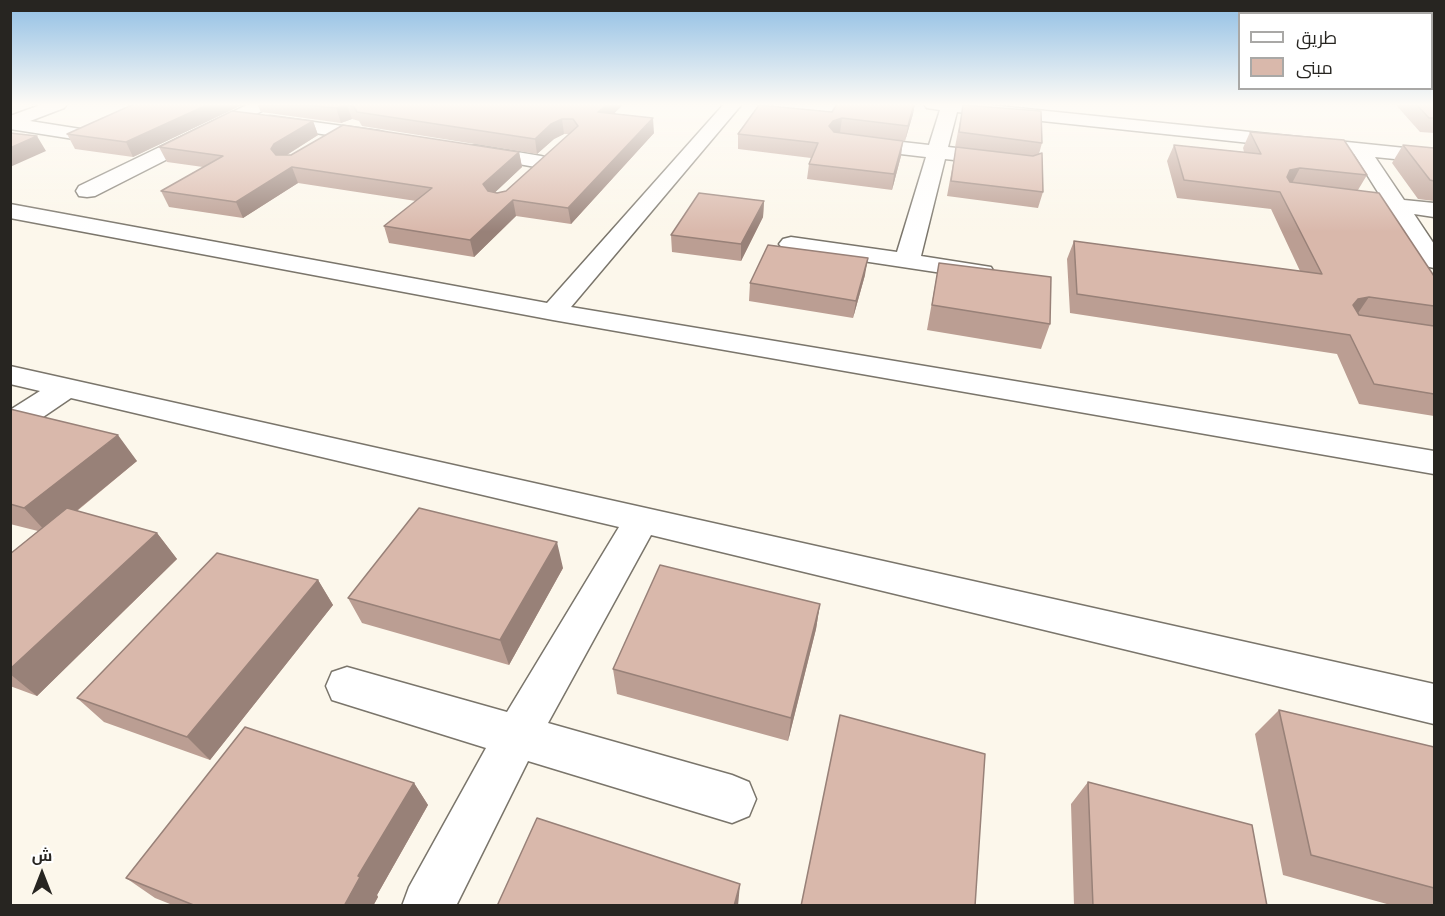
<!DOCTYPE html>
<html>
<head>
<meta charset="utf-8">
<style>
  body { margin:0 }
  #map { position:relative; width:1445px; height:916px; overflow:hidden; background:#fcf7eb; font-family:Arial,Cairo,sans-serif }
  canvas { display:block }
  .frame { position:absolute; inset:0; border:12px solid #272521; pointer-events:none }
  .legend { position:absolute; left:1238px; top:12px; width:195px; height:78px; box-sizing:border-box; background:#fff; border:2px solid #a9a8a6; margin:0; padding:8px 10px; list-style:none; font-size:18px; color:#272521 }
  .legend li { display:flex; align-items:center; gap:12px; height:30px }
  .legend b { width:30px; border:2px solid #a9a8a6 }
  .north { position:absolute; left:12px; top:844px; width:60px; height:60px; -webkit-text-stroke:4px #fff; paint-order:stroke; rotate:0deg; font-size:16px; font-weight:700; line-height:24px; text-align:center; color:#272521 }
  .north::after { content:''; display:block; margin:auto; width:21px; height:27px; background:#272521; clip-path:polygon(50% 0,100% 100%,50% 72%,0 100%) }
</style>
</head>
<body>
<div id="map">
<canvas width="1445" height="916"></canvas>
<div class="frame"></div>
<ul class="legend">
<li><b style="height:8px;background:#fff"></b>طريق</li>
<li><b style="height:16px;background:#d9b8ab"></b>مبنى</li>
</ul>
<div class="north">ش</div>
</div>
<script>
const g = document.querySelector('canvas').getContext('2d');
g.lineJoin = 'round';
function stroke(path, color, width, dash) { g.strokeStyle = color; g.lineWidth = width; g.lineCap = dash ? 'butt' : 'round'; g.setLineDash(dash || []); g.stroke(path); }
function fill(path, color) { g.fillStyle = color; g.fill(path, 'evenodd'); }
const minor = new Path2D(`
  M 43,104 L 67,104 L 64,108 L 30,121 L 87,130 L 89,134 L 87,138 L 80,140 L 10,129 L 10,116 Z
  M 249,104 L 271,104 L 268,108 L 95,196 L 87,197 L 79,196 L 76,191 L 79,186 Z
  M 724,104 L 742,104 L 571,307 L 1434,451 L 1434,474 L 553,320 L 10,218 L 10,204 L 547,303 Z
  M 924,104 L 979,104 L 1434,151 L 1434,163 L 1375,157 L 1404,200 L 1434,203 L 1434,217 L 1414,214 L 1434,244 L 1434,268 L 1425,266 L 1390,211 L 1333,204 L 1330,199 L 1333,194 L 1341,192 L 1381,197 L 1354,154 L 957,112 L 948,147 L 1000,153 L 1007,155 L 1010,159 L 1007,163 L 1000,165 L 945,159 L 921,256 L 991,267 L 994,272 L 991,277 L 982,279 L 783,249 L 779,244 L 783,239 L 791,237 L 897,252 L 926,157 L 858,149 L 851,147 L 848,143 L 851,139 L 858,137 L 929,145 L 940,110 L 927,108 Z
  M 270,116 L 379,131 L 386,133 L 388,137 L 386,141 L 379,143 L 264,125 L 261,121 L 264,117 Z
  M 475,145 L 541,156 L 548,158 L 551,162 L 548,166 L 541,168 L 468,155 L 465,151 L 468,147 Z
  M 10,366 L 1434,684 L 1434,724 L 651,535 L 548,723 L 732,775 L 749,782 L 756,799 L 749,816 L 732,823 L 528,761 L 456,906 L 402,906 L 409,887 L 486,748 L 332,700 L 326,686 L 332,672 L 347,667 L 507,712 L 619,527 L 71,398 L 21,432 L 10,435 L 10,410 L 40,391 L 10,384 Z`);
stroke(minor, '#7a756b', 3);
fill(minor, '#fff');
fill(new Path2D(`
  M 134,104 L 244,104 L 133,157 L 75,149 L 67,134 Z
  M 257,104 L 624,104 L 613,114 L 654,133 L 571,224 L 516,216 L 474,257 L 389,243 L 384,226 L 416,201 L 298,183 L 243,218 L 169,207 L 161,191 L 203,167 L 167,162 L 159,147 L 313,121 L 318,135 L 287,155 L 519,152 L 522,167 L 494,193 L 497,193 L 506,191 L 569,134 L 564,134 L 554,139 L 537,154 L 362,126 L 359,121 L 352,119 L 341,123 L 261,112 Z
  M 915,104 L 913,114 L 905,141 L 840,133 L 901,156 L 892,190 L 807,179 L 809,164 L 811,158 L 738,149 L 738,134 L 832,112 Z
  M 1395,104 L 1434,104 L 1434,133 L 1420,132 Z
  M 963,105 L 1042,143 L 1039,154 L 1043,192 L 1038,208 L 947,196 L 956,147 L 981,150 L 955,147 Z
  M 1250,132 L 1367,175 L 1358,190 L 1434,306 L 1434,416 L 1359,404 L 1337,354 L 1070,313 L 1067,259 L 1074,241 L 1300,271 L 1271,209 L 1177,198 L 1167,161 L 1174,145 L 1244,152 L 1243,148 Z
  M 1403,145 L 1434,148 L 1434,201 L 1418,199 L 1392,163 Z
  M 764,201 L 763,217 L 741,261 L 672,252 L 671,235 Z
  M 939,263 L 1050,324 L 1041,349 L 927,330 Z
  M 865,275 L 853,318 L 749,301 L 750,283 Z
  M 10,409 L 137,461 L 77,511 L 157,533 L 177,559 L 37,696 L 10,686 L 10,554 L 38,531 L 10,524 Z
  M 563,568 L 509,665 L 362,623 L 348,598 Z
  M 318,580 L 333,605 L 210,760 L 104,722 L 77,698 Z
  M 820,604 L 816,629 L 788,741 L 617,694 L 613,669 Z
  M 1279,710 L 1434,747 L 1434,906 L 1394,906 L 1283,875 L 1255,734 Z
  M 1088,782 L 1267,906 L 1074,906 L 1071,804 Z
  M 414,783 L 428,805 L 377,895 L 378,897 L 373,906 L 175,906 L 155,898 L 126,878 Z`), '#bb9e93');
fill(new Path2D(`
  M 209,104 L 244,104 L 133,157 L 126,142 Z
  M 608,104 L 624,104 L 600,127 L 598,112 Z
  M 915,104 L 913,114 L 905,141 L 908,126 Z
  M 347,105 L 352,119 L 341,123 L 336,108 Z
  M 653,118 L 654,133 L 571,224 L 568,208 Z
  M 842,118 L 840,133 L 831,136 L 829,126 L 833,121 Z
  M 562,119 L 564,134 L 554,139 L 537,154 L 535,139 L 551,124 Z
  M 313,121 L 318,135 L 280,159 L 277,164 L 271,149 L 274,144 Z
  M 37,136 L 46,151 L 10,167 L 10,148 Z
  M 903,141 L 901,156 L 892,190 L 894,174 Z
  M 519,152 L 522,167 L 487,200 L 483,184 Z
  M 292,167 L 298,183 L 243,218 L 236,202 Z
  M 1300,168 L 1291,185 L 1281,187 L 1290,170 Z
  M 513,200 L 516,216 L 474,257 L 470,240 Z
  M 764,201 L 763,217 L 741,261 L 741,244 Z
  M 868,258 L 865,275 L 853,318 L 856,301 Z
  M 1369,297 L 1356,316 L 1353,305 L 1358,299 Z
  M 118,435 L 137,461 L 48,534 L 24,508 Z
  M 157,533 L 177,559 L 37,696 L 10,674 L 10,669 Z
  M 557,542 L 563,568 L 509,665 L 500,640 Z
  M 318,580 L 333,605 L 210,760 L 187,737 Z
  M 820,604 L 816,629 L 788,741 L 791,718 Z
  M 414,783 L 428,805 L 377,895 L 378,897 L 373,906 L 344,906 L 358,876 Z
  M 740,884 L 738,906 L 734,906 Z`), '#988178');
const building = new Path2D(`
  M 134,104 L 209,104 L 126,142 L 67,134 Z
  M 296,104 L 608,104 L 598,112 L 653,118 L 568,208 L 513,200 L 470,240 L 384,226 L 432,188 L 292,167 L 236,202 L 161,191 L 223,156 L 159,147 L 232,111 L 313,121 L 274,144 L 271,149 L 276,155 L 291,155 L 343,125 L 519,152 L 483,184 L 488,191 L 497,193 L 506,191 L 578,126 L 573,119 L 562,119 L 551,124 L 535,139 L 357,112 L 354,107 L 347,105 L 336,108 Z
  M 837,104 L 914,104 L 908,126 L 842,118 L 833,121 L 829,126 L 834,132 L 903,141 L 894,174 L 809,164 L 818,143 L 738,134 L 759,105 L 832,112 Z
  M 1416,104 L 1434,104 L 1434,118 L 1429,118 Z
  M 963,105 L 1041,111 L 1042,143 L 959,132 Z
  M 1250,132 L 1344,140 L 1367,175 L 1300,168 L 1290,170 L 1287,177 L 1290,182 L 1379,193 L 1434,276 L 1434,306 L 1369,297 L 1358,299 L 1353,305 L 1359,315 L 1434,326 L 1434,394 L 1374,384 L 1350,335 L 1077,294 L 1074,241 L 1322,274 L 1280,192 L 1184,180 L 1174,145 L 1261,154 Z
  M 10,133 L 37,136 L 10,148 Z
  M 1403,145 L 1434,148 L 1434,181 L 1430,180 Z
  M 956,147 L 1033,156 L 1042,153 L 1043,192 L 951,181 Z
  M 699,193 L 764,201 L 741,244 L 671,235 Z
  M 768,245 L 868,258 L 856,301 L 750,283 Z
  M 939,263 L 1051,277 L 1050,324 L 932,305 Z
  M 10,409 L 118,435 L 24,508 L 10,504 Z
  M 67,508 L 157,533 L 10,669 L 10,554 Z
  M 419,508 L 557,542 L 500,640 L 348,598 Z
  M 217,553 L 318,580 L 187,737 L 77,698 Z
  M 660,565 L 820,604 L 791,718 L 613,669 Z
  M 1279,710 L 1434,747 L 1434,888 L 1311,855 Z
  M 840,715 L 985,754 L 975,906 L 801,906 Z
  M 245,727 L 414,783 L 358,876 L 360,877 L 344,906 L 196,906 L 126,878 Z
  M 1088,782 L 1252,825 L 1267,906 L 1093,906 Z
  M 537,818 L 740,884 L 734,906 L 497,906 Z`);
fill(building, '#d9b8ab');
stroke(building, '#988178', 1.5);
const sky = g.createLinearGradient(0, 0, 0, 232);
sky.addColorStop(0, '#8fbee4');
sky.addColorStop(0.45, '#fefbf6');
sky.addColorStop(1, '#fefbf600');
g.fillStyle = sky;
g.fillRect(0, 0, 1445, 232);
</script>
</body>
</html>
